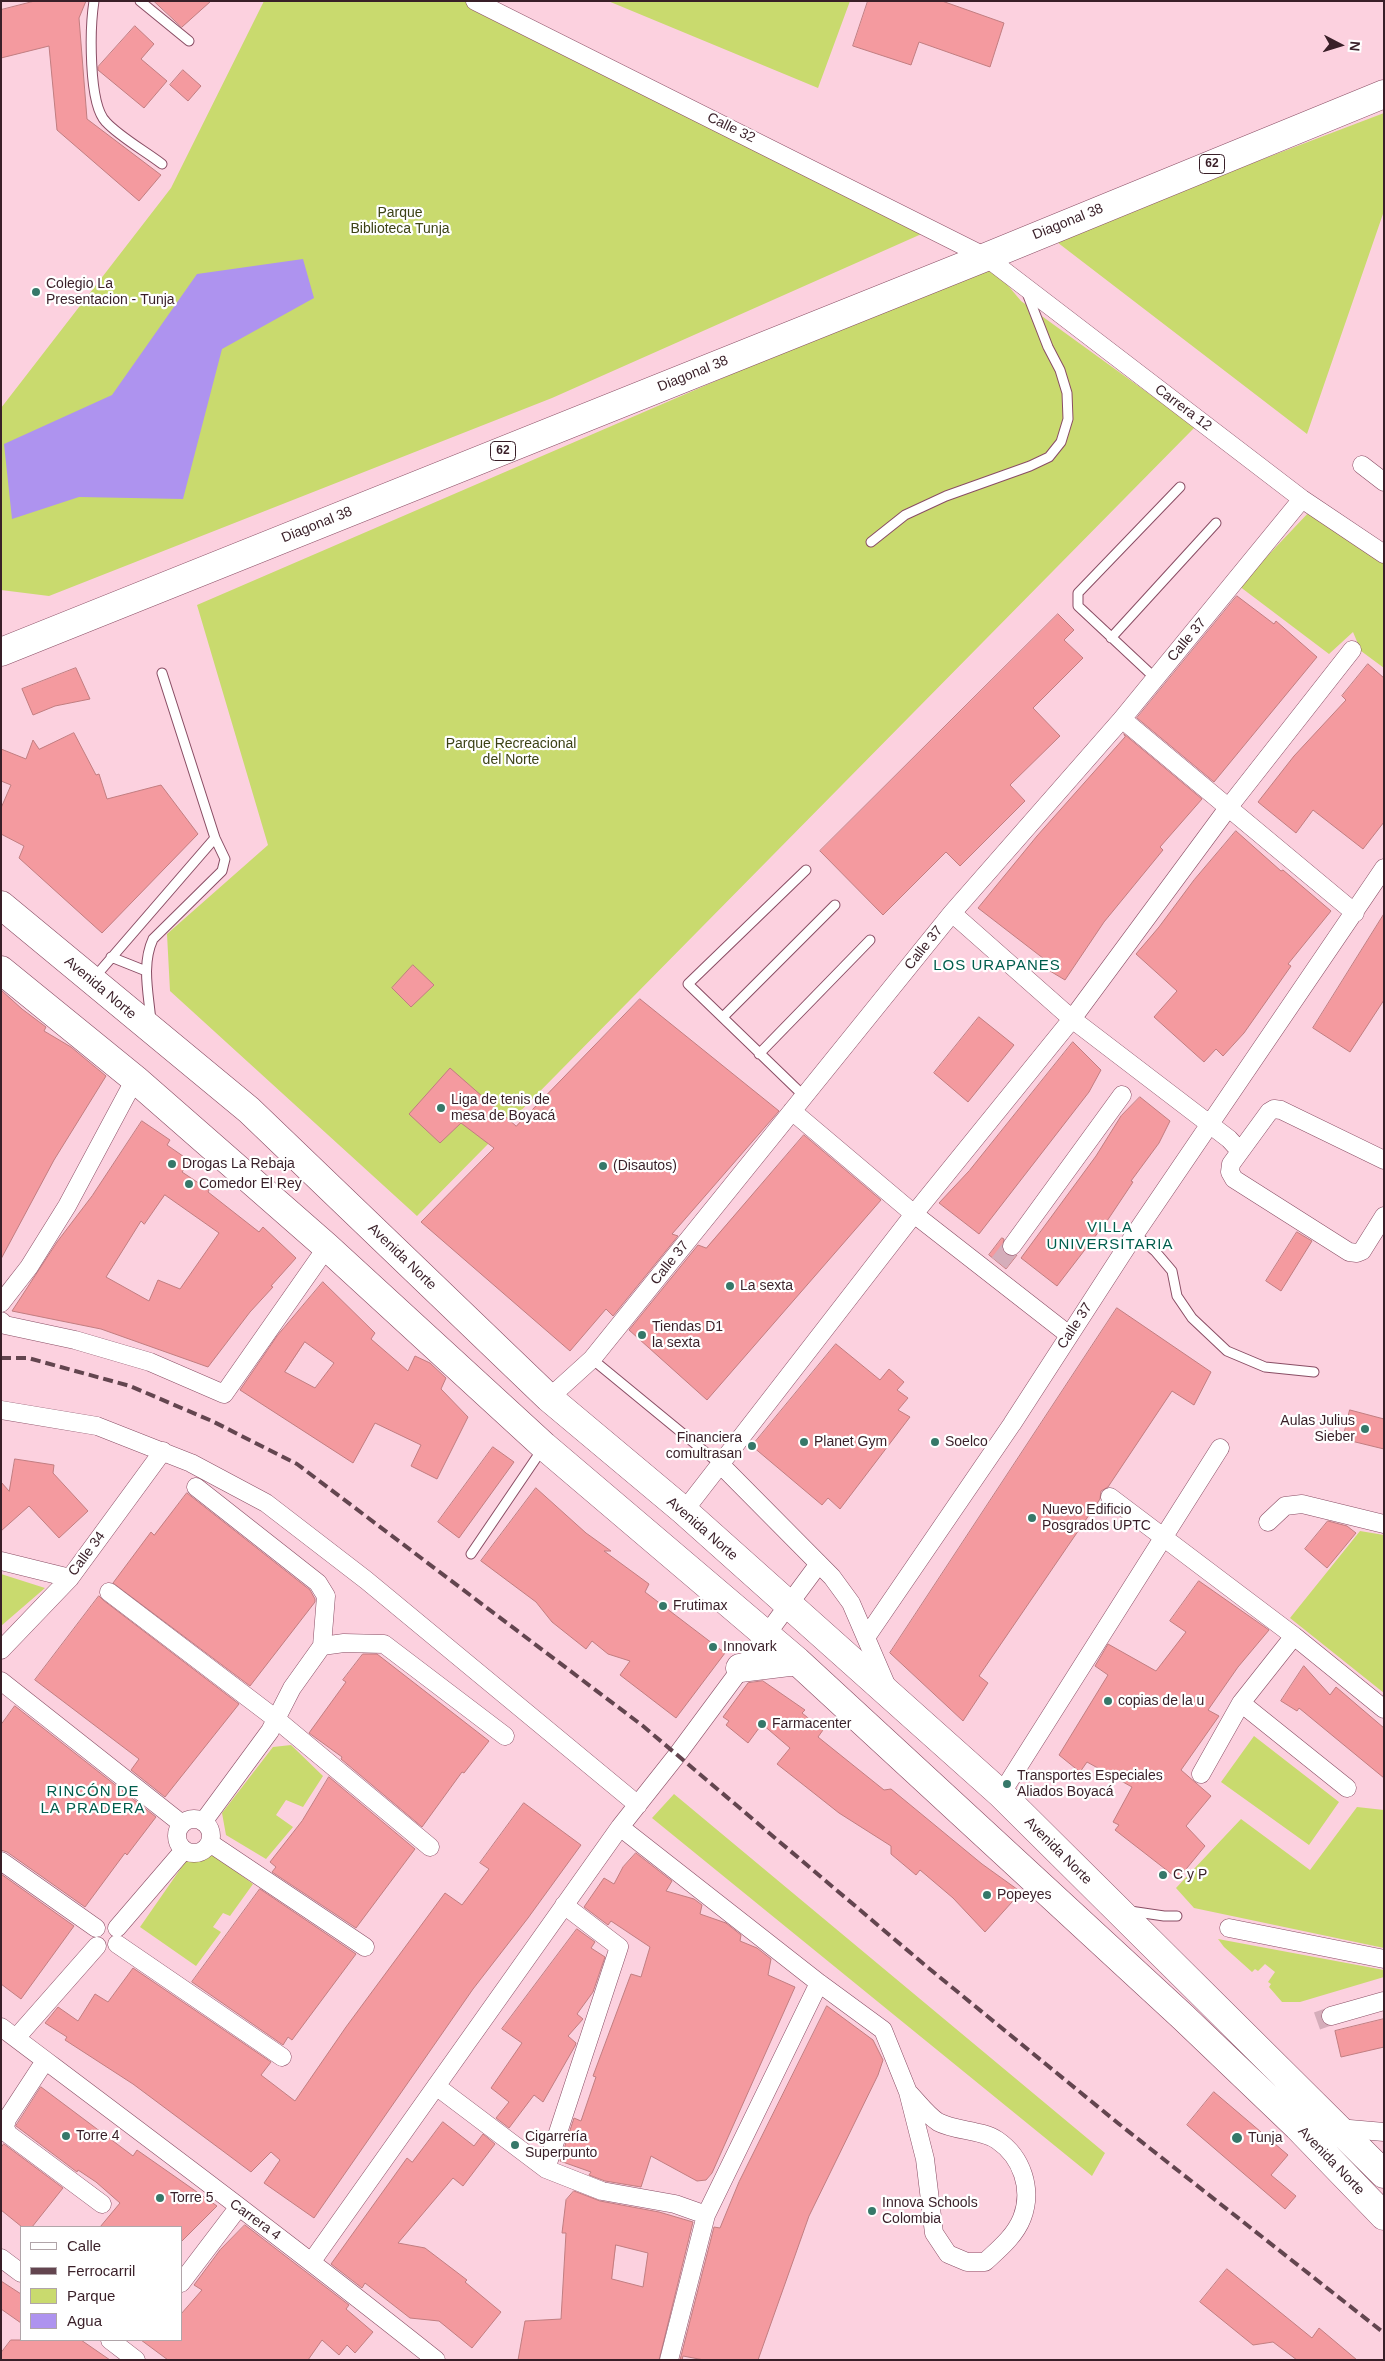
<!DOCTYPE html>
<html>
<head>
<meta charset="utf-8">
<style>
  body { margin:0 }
  #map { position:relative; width:1385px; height:2361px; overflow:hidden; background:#fcd1df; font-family:Arial,sans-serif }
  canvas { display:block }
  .frame { position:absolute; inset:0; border:2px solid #391f28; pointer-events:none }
  .legend { position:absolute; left:20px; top:2226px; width:162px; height:115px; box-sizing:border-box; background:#fff; border:1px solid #b0a5a9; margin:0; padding:6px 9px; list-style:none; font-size:15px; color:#391f28 }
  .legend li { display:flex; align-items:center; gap:10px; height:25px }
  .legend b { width:25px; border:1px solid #b0a5a9 }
  .north { position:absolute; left:1315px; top:20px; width:50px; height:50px; -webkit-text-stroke:4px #fff; paint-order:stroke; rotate:95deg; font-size:14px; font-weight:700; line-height:20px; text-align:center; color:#391f28 }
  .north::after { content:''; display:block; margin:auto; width:18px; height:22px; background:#391f28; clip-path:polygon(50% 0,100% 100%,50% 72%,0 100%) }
</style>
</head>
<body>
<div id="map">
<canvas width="1385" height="2361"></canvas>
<div class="frame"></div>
<ul class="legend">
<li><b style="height:6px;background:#fff"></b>Calle</li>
<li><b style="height:6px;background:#63454f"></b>Ferrocarril</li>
<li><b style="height:14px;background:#c9da6e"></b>Parque</li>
<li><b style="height:14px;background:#ae93ef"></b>Agua</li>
</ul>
<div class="north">N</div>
</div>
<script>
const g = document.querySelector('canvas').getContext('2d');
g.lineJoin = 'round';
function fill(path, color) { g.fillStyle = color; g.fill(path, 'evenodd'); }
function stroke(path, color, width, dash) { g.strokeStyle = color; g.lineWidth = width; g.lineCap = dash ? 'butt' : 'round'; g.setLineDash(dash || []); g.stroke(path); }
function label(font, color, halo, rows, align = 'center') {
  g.font = font + ' Arial,sans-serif'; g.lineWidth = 4.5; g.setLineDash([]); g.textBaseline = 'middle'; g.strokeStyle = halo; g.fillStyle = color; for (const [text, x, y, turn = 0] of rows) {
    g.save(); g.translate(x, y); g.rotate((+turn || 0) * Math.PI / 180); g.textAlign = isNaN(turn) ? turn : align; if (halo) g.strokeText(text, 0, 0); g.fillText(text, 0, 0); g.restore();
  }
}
fill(new Path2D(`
  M 264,1 L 476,1 L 935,228 L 552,398 L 49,596 L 1,590 L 1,408 L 171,188 Z
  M 608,1 L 850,1 L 818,88 Z
  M 1384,113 L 1384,211 L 1307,434 L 1053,239 Z
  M 989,263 L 1021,301 L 1195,427 L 417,1216 L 170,991 L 167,934 L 268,845 L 197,605 Z
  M 1311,510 L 1384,556 L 1384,668 L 1361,651 L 1353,632 L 1329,654 L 1239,586 Z
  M 1360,1531 L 1384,1535 L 1384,1693 L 1290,1618 Z
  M 1,1574 L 45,1588 L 1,1626 Z
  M 1254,1736 L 1339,1802 L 1309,1845 L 1221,1782 Z
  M 291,1745 L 323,1776 L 303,1807 L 286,1800 L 276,1815 L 293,1827 L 266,1859 L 226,1835 L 222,1813 L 273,1747 Z
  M 674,1794 L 1105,2153 L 1092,2176 L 652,1818 Z
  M 1357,1807 L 1384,1810 L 1384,1948 L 1194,1908 L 1176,1888 L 1241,1819 L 1310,1870 Z
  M 214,1855 L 253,1884 L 230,1916 L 223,1913 L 213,1927 L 221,1932 L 196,1966 L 140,1927 L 188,1858 Z
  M 1218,1939 L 1384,1970 L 1384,1977 L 1300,2002 L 1282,2002 L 1269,1987 L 1271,1984 L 1268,1982 L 1275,1972 L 1265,1964 L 1258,1971 L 1255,1969 L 1252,1972 L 1224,1947 Z`), '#c9da6e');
fill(new Path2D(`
  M 303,259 L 314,298 L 222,349 L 183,499 L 79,497 L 12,519 L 4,444 L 112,395 L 197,274 Z`), '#ae93ef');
const building = new Path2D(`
  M 35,1 L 86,1 L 79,18 L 87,119 L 161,175 L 139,201 L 57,130 L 49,46 L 1,58 L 1,10 Z
  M 154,1 L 211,1 L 182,27 Z
  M 868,1 L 942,1 L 1004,23 L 990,67 L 919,42 L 911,65 L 853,46 Z
  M 135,26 L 154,44 L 141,59 L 167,81 L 144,108 L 98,70 L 98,67 Z
  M 183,70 L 201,86 L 188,101 L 170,85 Z
  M 1237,596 L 1274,624 L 1276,621 L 1317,657 L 1214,782 L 1137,718 Z
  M 1058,614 L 1074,630 L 1064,640 L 1083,658 L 1033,708 L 1060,736 L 1010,785 L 1025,801 L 960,866 L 946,852 L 883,915 L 820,851 Z
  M 1368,664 L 1384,678 L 1384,822 L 1363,849 L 1313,810 L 1296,833 L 1258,802 L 1294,756 L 1346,700 L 1342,696 Z
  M 76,668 L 90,699 L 55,706 L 33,715 L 22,689 Z
  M 74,733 L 96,775 L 99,774 L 107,799 L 161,785 L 198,834 L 102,933 L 19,858 L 24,846 L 1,834 L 1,808 L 11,785 L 1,781 L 1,749 L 26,759 L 33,740 L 39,749 Z
  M 1124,734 L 1202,799 L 1160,847 L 1163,850 L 1104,922 L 1065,980 L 1045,968 L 1048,962 L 978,908 L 1037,836 L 1125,737 Z
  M 1236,831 L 1281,871 L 1283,870 L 1331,911 L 1288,964 L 1291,966 L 1244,1033 L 1223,1056 L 1216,1049 L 1204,1062 L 1154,1017 L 1177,991 L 1136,954 L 1159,927 L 1194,880 Z
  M 1384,914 L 1384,1000 L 1350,1052 L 1313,1028 Z
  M 413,965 L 434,985 L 411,1007 L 392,988 Z
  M 1,990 L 22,1009 L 46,1027 L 44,1031 L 71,1047 L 106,1076 L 54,1160 L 1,1259 Z
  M 640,999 L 779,1111 L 672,1234 L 678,1236 L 613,1316 L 606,1309 L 570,1351 L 421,1222 L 494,1148 L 461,1123 L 440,1143 L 409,1114 L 450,1068 L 516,1126 Z
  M 979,1017 L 1014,1045 L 968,1102 L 934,1073 Z
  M 1073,1042 L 1101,1070 L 1089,1092 L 979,1234 L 939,1203 L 969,1171 Z
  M 1140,1097 L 1170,1121 L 1159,1143 L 1131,1181 L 1133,1182 L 1107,1221 L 1057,1286 L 1021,1258 L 1096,1156 L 1121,1116 Z
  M 142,1121 L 170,1140 L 167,1145 L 190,1161 L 182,1172 L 209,1190 L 208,1192 L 259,1232 L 263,1227 L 296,1258 L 271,1286 L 273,1287 L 250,1312 L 208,1367 L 101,1329 L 12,1311 L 57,1242 L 92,1196 ZM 165,1195 L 219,1233 L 180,1289 L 158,1280 L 149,1301 L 106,1277 L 141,1221 L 144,1224 Z
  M 804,1135 L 881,1200 L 707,1400 L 629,1330 L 698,1245 L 706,1248 Z
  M 1297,1232 L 1312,1241 L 1281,1291 L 1266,1281 Z
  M 1002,1238 L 1004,1239 L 1002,1250 L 1005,1254 L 1011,1257 L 1017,1255 L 1006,1269 L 989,1255 Z
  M 323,1282 L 375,1333 L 371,1339 L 408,1371 L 415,1356 L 430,1363 L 446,1378 L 441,1389 L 468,1417 L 437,1479 L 411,1466 L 421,1445 L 375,1423 L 353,1463 L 240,1390 L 277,1336 ZM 305,1342 L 334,1363 L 315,1388 L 285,1372 Z
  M 1117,1308 L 1211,1372 L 1194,1405 L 1172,1391 L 1108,1487 L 1101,1491 L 1100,1499 L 979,1676 L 988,1683 L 963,1721 L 890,1653 Z
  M 836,1344 L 880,1380 L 889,1369 L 904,1382 L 897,1390 L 908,1398 L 898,1410 L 910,1417 L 840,1509 L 828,1498 L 822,1505 L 752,1446 Z
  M 1350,1410 L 1384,1419 L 1384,1449 L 1343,1439 Z
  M 493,1447 L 514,1462 L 459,1538 L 438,1522 Z
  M 15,1459 L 54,1465 L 53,1473 L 88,1511 L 59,1538 L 29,1506 L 1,1531 L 1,1482 L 9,1491 Z
  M 536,1488 L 586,1533 L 611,1551 L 604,1551 L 649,1584 L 645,1592 L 725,1653 L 676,1718 L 620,1675 L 630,1661 L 608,1654 L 592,1641 L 586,1649 L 552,1622 L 536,1602 L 481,1561 Z
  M 187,1493 L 310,1590 L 315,1599 L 315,1602 L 250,1686 L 113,1583 L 151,1532 L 154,1535 Z
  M 1328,1521 L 1347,1526 L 1356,1533 L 1327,1568 L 1305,1549 Z
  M 1199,1581 L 1269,1630 L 1238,1667 L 1208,1710 L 1219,1716 L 1181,1770 L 1211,1796 L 1186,1826 L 1205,1846 L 1178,1879 L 1115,1830 L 1119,1825 L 1113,1822 L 1132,1787 L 1087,1762 L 1080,1772 L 1059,1755 L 1108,1675 L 1095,1666 L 1108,1644 L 1156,1671 L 1186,1632 L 1170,1621 Z
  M 99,1596 L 103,1600 L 239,1704 L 165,1797 L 131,1770 L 139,1759 L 35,1680 Z
  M 363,1654 L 377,1654 L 489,1741 L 464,1773 L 462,1772 L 422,1827 L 341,1759 L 342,1757 L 309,1733 L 346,1682 L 343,1680 Z
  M 1304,1666 L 1330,1695 L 1336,1687 L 1384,1728 L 1384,1778 L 1299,1708 L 1297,1711 L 1281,1701 Z
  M 763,1681 L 805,1710 L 802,1713 L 823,1730 L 818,1737 L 884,1790 L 891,1789 L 982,1864 L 1021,1892 L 985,1932 L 953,1898 L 920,1870 L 916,1875 L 891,1854 L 891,1846 L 839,1813 L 777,1764 L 790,1748 L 762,1724 L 748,1743 L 726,1725 L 729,1721 L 723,1717 L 748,1683 Z
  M 15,1706 L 156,1817 L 127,1855 L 125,1853 L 85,1907 L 7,1852 L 1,1850 L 1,1725 Z
  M 329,1777 L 415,1849 L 356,1928 L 272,1872 L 276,1867 L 270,1862 L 302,1821 Z
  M 524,1803 L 581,1845 L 528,1918 L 473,1989 L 314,2218 L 264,2183 L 280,2160 L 271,2152 L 251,2172 L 133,2084 L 65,2040 L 67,2037 L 45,2023 L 58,2007 L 78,2021 L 95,1994 L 108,2002 L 133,1968 L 271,2062 L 261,2075 L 295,2101 L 346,2027 L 445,1893 L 462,1905 L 489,1869 L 480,1863 Z
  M 636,1853 L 672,1881 L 666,1891 L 694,1899 L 702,1905 L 700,1914 L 726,1923 L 741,1935 L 740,1941 L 757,1948 L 771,1959 L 768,1975 L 795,1987 L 712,2173 L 706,2180 L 697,2181 L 651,2156 L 641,2187 L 605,2181 L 589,2175 L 591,2172 L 560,2161 L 574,2118 L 581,2121 L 596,2077 L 593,2076 L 631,1974 L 641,1977 L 650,1947 L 611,1921 L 608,1925 L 584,1907 L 604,1878 L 614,1884 L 623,1867 Z
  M 1,1874 L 74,1926 L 21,1999 L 1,1984 Z
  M 260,1889 L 356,1954 L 292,2040 L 288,2037 L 283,2045 L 192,1982 Z
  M 577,1929 L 595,1942 L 591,1948 L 605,1957 L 593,1992 L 577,2014 L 583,2019 L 568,2036 L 576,2043 L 575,2046 L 543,2102 L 534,2095 L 509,2128 L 496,2118 L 509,2102 L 491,2088 L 522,2043 L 502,2029 Z
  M 827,2006 L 873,2040 L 883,2060 L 878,2075 L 809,2216 L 758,2360 L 704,2360 L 683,2356 L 682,2360 L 680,2360 L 714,2227 L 720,2228 L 739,2182 Z
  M 1384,2019 L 1384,2047 L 1341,2057 L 1335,2031 Z
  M 41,2087 L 133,2156 L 137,2150 L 217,2206 L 181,2242 L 181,2227 L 100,2227 L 120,2203 L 96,2182 L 78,2170 L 77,2172 L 16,2126 Z
  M 1214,2092 L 1288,2155 L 1271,2175 L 1296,2196 L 1285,2209 L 1187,2125 Z
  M 443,2122 L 474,2146 L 483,2134 L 495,2144 L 463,2186 L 453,2178 L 398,2243 L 425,2248 L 467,2280 L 465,2282 L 501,2312 L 472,2348 L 439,2321 L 410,2318 L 365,2283 L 362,2288 L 331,2264 L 407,2158 L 412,2162 Z
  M 4,2144 L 63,2188 L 32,2227 L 22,2227 L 1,2210 L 1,2148 Z
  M 574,2191 L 600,2201 L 659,2212 L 693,2222 L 659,2360 L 518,2360 L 525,2321 L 561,2319 L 566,2233 L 562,2233 L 566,2200 ZM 616,2245 L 648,2253 L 643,2287 L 612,2279 Z
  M 245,2225 L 349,2305 L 346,2309 L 373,2332 L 355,2353 L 347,2345 L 339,2355 L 322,2340 L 308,2360 L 168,2360 L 141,2340 L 181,2340 L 181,2314 L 202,2290 L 194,2285 L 220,2250 Z
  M 1227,2269 L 1312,2338 L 1319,2328 L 1357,2360 L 1297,2360 L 1273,2342 L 1253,2345 L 1200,2302 Z
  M 1,2281 L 21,2294 L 21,2323 L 1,2309 Z
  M 11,2340 L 81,2340 L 110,2360 L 1,2360 L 1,2353 Z`);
fill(building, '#f49a9f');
stroke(building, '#c17d80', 1);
stroke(new Path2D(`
  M 999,1263 L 1012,1246
  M 1317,2021 L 1331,2016`), '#d5adba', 18, [18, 9]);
const lane = new Path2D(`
  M 94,1 C 90,27 88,104 106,122 C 120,137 145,151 162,164
  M 140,1 L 189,41
  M 871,542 L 905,515 L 946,496 L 1030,466 L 1049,457 L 1061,442 L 1068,419 L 1067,393 L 1060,370 L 1048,347 L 1027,293
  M 1111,638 L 1216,523
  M 1155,678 L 1078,606 L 1078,593 L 1180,487
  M 111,957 L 146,971
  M 94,978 L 215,838
  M 723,1017 L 835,905
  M 151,1022 C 149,995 141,965 153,939 L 222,871 L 225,859 L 215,838 L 162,673
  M 759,1054 L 870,940
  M 805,1097 L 688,984 L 806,870
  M 1135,1234 L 1155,1251 L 1172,1271 L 1177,1296 L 1192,1318 L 1227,1351 L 1265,1367 L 1314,1372
  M 592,1359 L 721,1465
  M 471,1554 L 543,1448
  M 1130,1911 L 1164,1916 L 1177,1916`);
const street = new Path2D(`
  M 475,1 L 986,257 L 1302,499 L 1384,554
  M 1362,465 L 1384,482
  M 1122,719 L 1355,913
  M 952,913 L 1072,1019 L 1229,1139 L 1240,1151
  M 792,1111 L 914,1214 L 1069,1335
  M 1384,1160 L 1281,1110 L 1274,1109 L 1269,1112 L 1231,1164 L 1230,1172 L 1234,1179 L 1349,1252 L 1357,1253 L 1362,1251 L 1384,1216
  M 1012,1246 L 1122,1095
  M 1,1303 L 29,1267 L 67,1206 L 135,1079
  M 1,1321 L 5,1325 L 75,1340 L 150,1362 L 224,1394 L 327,1247
  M 549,1398 L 592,1359 L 952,913 L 1122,719 L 1302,499
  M 1,1410 L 97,1426 L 191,1463 L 266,1503 L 366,1580 L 638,1805
  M 721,1465 L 832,1577 L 851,1603 L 888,1689
  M 196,1487 L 318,1583 L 326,1596 L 322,1646 L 292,1688 L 270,1731 L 203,1822
  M 1110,1497 L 1294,1636 L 1384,1709
  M 684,1511 L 914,1214 L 1072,1019 L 1228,808 L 1352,650
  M 1268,1522 L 1285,1506 L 1302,1504 L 1384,1524
  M 1,1561 L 70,1578
  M 109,1592 L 276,1719 L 430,1847
  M 867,1636 L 1012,1424 L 1135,1234 L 1384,868
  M 322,1646 L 344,1643 L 384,1644 L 505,1736
  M 1,1650 L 70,1578 L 163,1451
  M 1,1681 L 182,1824
  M 1241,1703 L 1347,1788
  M 1201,1774 L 1241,1703 L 1294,1636
  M 1001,1794 L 1220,1448
  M177 1836a17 17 0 1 1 34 0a17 17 0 1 1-34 0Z
  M 620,1827 L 819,1983 L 883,2030 L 908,2092 L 925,2159 L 934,2233 L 948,2254 L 967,2262 L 985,2262 C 999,2249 1015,2236 1022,2218 C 1033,2189 1022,2157 997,2140 C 982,2130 955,2131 938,2122 C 927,2115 917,2101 908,2092
  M 210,1843 L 365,1947
  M 1,1861 L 96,1928
  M 117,1928 L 184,1850
  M 1229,1928 L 1384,1959
  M 117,1944 L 282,2057
  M 1331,2016 L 1384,2001
  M 1,2027 C 147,2137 293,2246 436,2360
  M 16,2038 L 97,1946
  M 45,2061 L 7,2119 L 5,2127 L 8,2134 L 102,2204
  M 436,2086 L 546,2169 L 602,2191 L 675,2204 L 706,2215
  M 1338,2128 L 1384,2132
  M 546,2169 L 619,1947 L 564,1905
  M 1,2258 L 21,2273
  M 312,2261 L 620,1827 L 677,1755 L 818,1565
  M 181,2283 L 238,2208
  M 110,2340 L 136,2360
  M 669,2360 L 706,2215 L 819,1983`);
const primary = new Path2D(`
  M 1,652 L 986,257 L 1384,94
  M 1,905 L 249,1110 L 549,1398 L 684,1511 L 1001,1794 L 1384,2174
  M 1,970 L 135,1079 L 327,1247 L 544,1446 L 797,1661 L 1183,2017 L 1298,2127 L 1384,2216
  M 740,1668 L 797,1661`);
stroke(lane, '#894d64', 11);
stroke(street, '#894d64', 19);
stroke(primary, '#894d64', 29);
stroke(lane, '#fff', 9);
stroke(street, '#fff', 18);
stroke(primary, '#fff', 28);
stroke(new Path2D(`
  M 1,1358 L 28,1358 L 130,1386 L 212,1421 L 297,1464 L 643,1726 L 926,1966 L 1119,2124 L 1384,2333`), '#63454f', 4, [10, 5]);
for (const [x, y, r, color] of [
  [36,292,5,"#367869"],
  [441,1108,5,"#367869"],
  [172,1164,5,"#367869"],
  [603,1166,5,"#367869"],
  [189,1184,5,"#367869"],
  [730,1286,5,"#367869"],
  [642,1335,5,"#367869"],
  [1365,1429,5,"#367869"],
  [804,1442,5,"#367869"],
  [935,1442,5,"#367869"],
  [752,1446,5,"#367869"],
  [1032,1518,5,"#367869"],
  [663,1606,5,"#367869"],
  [713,1647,5,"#367869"],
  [1108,1701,5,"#367869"],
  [762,1724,5,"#367869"],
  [1007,1784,5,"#367869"],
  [1163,1875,5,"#367869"],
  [987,1895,5,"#367869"],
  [66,2136,5,"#367869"],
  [1237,2138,6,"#367869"],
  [515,2145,5,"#367869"],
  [160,2198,5,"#367869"],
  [872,2211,5,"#367869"]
]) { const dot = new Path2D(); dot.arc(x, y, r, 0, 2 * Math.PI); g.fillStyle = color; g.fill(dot); stroke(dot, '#fff', 2); }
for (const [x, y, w] of [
  [1212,164,25],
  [503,451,25]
]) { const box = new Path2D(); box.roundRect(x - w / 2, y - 9.5, w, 19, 4); g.fillStyle = '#fff'; g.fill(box); stroke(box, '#391f28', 1); }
label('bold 12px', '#391f28', null, [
  ["62",1212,164],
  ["62",503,451]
]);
label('14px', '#391f28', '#fff', [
  ["Calle 32",731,128,26],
  ["Diagonal 38",1068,222,-22],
  ["Diagonal 38",693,374,-22],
  ["Carrera 12",1183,408,37],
  ["Diagonal 38",317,525,-22],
  ["Calle 37",1187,640,-50],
  ["Calle 37",924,948,-51],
  ["Avenida Norte",100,988,40],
  ["Avenida Norte",402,1257,44],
  ["Calle 37",670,1263,-51],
  ["Calle 37",1075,1326,-57],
  ["Avenida Norte",702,1529,41],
  ["Calle 34",87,1554,-53],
  ["Avenida Norte",1058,1851,45],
  ["Avenida Norte",1331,2161,46],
  ["Carrera 4",255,2220,36]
]);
label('14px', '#3b4115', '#fff', [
  ["Parque",400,213],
  ["Biblioteca Tunja",400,229],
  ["Parque Recreacional",511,744],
  ["del Norte",511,760]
]);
label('14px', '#391f28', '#fff', [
  ["Colegio La",46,284],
  ["Presentacion - Tunja",46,300],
  ["Liga de tenis de",451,1100],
  ["mesa de Boyacá",451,1116],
  ["Drogas La Rebaja",182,1164],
  ["(Disautos)",613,1166],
  ["Comedor El Rey",199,1184],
  ["La sexta",740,1286],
  ["Tiendas D1",652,1327],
  ["la sexta",652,1343],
  ["Aulas Julius",1355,1421,"right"],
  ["Sieber",1355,1437,"right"],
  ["Financiera",742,1438,"right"],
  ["comultrasan",742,1454,"right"],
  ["Planet Gym",814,1442],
  ["Soelco",945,1442],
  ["Nuevo Edificio",1042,1510],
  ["Posgrados UPTC",1042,1526],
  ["Frutimax",673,1606],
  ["Innovark",723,1647],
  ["copias de la u",1118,1701],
  ["Farmacenter",772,1724],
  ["Transportes Especiales",1017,1776],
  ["Aliados Boyacá",1017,1792],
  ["C y P",1173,1875],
  ["Popeyes",997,1895],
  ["Torre 4",76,2136],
  ["Cigarrería",525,2137],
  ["Superpunto",525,2153],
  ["Tunja",1248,2138],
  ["Torre 5",170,2198],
  ["Innova Schools",882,2203],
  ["Colombia",882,2219]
], 'left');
g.letterSpacing = '1px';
label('15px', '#005d4d', '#fff', [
  ["LOS URAPANES",997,966],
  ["VILLA",1110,1228],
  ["UNIVERSITARIA",1110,1245],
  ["RINCÓN DE",93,1792],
  ["LA PRADERA",93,1809]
]);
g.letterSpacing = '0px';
</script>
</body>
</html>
